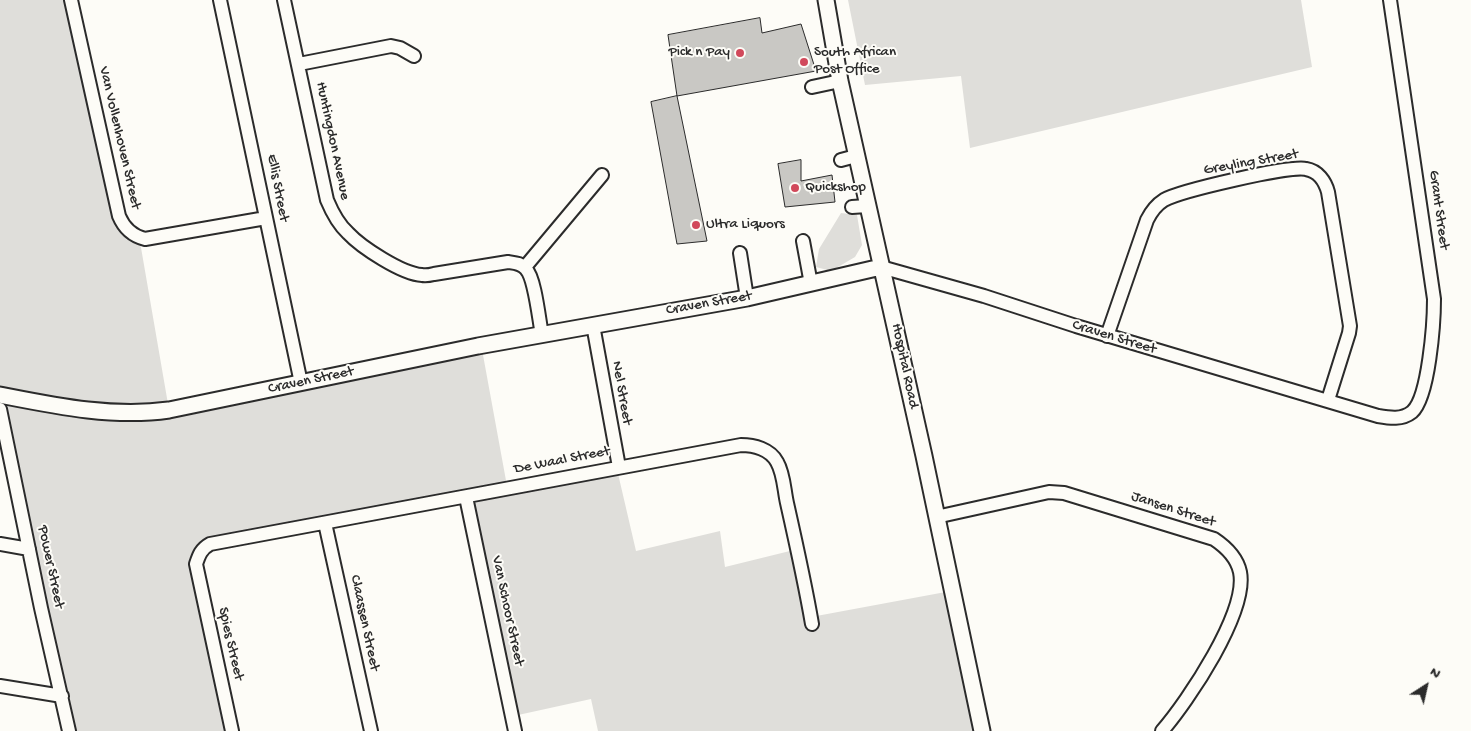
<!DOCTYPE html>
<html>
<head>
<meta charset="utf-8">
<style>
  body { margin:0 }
  #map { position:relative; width:1471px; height:731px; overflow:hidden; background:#fdfcf7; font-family:"Gochi Hand",sans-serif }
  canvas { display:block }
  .north { position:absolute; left:1401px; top:661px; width:50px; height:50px; -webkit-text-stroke:4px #fdfcf7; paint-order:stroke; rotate:35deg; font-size:14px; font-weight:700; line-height:20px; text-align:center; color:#2b2b2b }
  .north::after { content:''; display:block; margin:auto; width:18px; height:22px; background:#2b2b2b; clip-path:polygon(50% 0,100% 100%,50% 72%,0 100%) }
</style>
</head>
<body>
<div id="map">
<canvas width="1471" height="731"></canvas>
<div class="north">N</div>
</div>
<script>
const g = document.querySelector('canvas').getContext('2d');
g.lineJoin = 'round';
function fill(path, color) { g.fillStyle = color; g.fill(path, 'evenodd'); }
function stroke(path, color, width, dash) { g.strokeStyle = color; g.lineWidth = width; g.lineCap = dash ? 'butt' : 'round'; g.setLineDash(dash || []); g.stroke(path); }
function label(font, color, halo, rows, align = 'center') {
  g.font = font + ' "Gochi Hand",sans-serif'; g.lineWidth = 4; g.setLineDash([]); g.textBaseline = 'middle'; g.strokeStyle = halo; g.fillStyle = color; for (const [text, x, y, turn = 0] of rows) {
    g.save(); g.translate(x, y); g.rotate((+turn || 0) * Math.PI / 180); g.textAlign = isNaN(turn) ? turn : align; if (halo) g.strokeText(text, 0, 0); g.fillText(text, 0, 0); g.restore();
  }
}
fill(new Path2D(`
  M 0,0 L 68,0 L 118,221 L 139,236 L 168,404 L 481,344 L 507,486 L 616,465 L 636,551 L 720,531 L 725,567 L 794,550 L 811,617 L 951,591 L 982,731 L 598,731 L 591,699 L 509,717 L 463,495 L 209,543 L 193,564 L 229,731 L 67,731 L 0,414 Z
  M 848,0 L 1301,0 L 1312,67 L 970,148 L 961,76 L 865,85 Z
  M 841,213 L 857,215 L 862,245 L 855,257 L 831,271 L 816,267 L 819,249 Z`), '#dfdeda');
const building = new Path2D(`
  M 760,18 L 762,33 L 801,24 L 816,71 L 677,96 L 668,35 Z
  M 677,96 L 707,241 L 677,244 L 651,102 Z
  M 801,160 L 801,181 L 832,175 L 835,202 L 785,207 L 778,164 Z`);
fill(building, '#c9c8c4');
stroke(building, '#2b2b2b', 1);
const minor = new Path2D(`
  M 71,0 L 119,216 C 124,228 133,236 145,239 L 266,218
  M 220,0 L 301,383
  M 284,0 L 327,200 C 332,212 338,224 348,233 C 361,247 402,274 422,275 C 426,276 430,275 434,274 L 508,262 C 515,263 521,263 526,269 C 535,278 539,320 542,335
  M 299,64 L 391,46 L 400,48 L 414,56
  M 812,87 L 840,81
  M 841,160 L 856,156
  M 852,207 L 867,206
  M 803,241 L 811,284
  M 740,253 L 747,298
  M 525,267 L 602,175
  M 881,267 L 984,296 L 1076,326 L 1378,416 C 1390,418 1402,420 1412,412 C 1429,397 1434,322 1434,299 L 1390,0
  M 593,325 L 619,467
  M 1107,336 L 1147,220 C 1151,212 1156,205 1164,200 C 1180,191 1290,165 1306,169 C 1318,171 1325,181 1328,192 L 1350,326 L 1349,333 L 1328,400
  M 0,409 L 41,608 L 69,731
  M 466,497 L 515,731
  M 936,517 L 1049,492 L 1064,493 L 1214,539 C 1226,547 1237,558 1240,572 C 1248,612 1188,701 1162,731
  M 325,523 L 371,731
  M 0,544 L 29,549
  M 0,686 L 62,696
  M 232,731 L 196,564 C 199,555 201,549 210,544 L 741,445 C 754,445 770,449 777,462 C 784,474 784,490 787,503 C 796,543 805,583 812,624`);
const major = new Path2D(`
  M 826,0 L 840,81 L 924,456 L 982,731
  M 0,395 C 56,406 113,418 169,410 L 478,346 L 747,298 L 881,267`);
stroke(minor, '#2b2b2b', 16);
stroke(major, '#2b2b2b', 19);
stroke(minor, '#fdfcf7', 12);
stroke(major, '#fdfcf7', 15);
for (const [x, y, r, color] of [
  [740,53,5,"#d1495b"],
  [804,62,5,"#d1495b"],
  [795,188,5,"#d1495b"],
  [696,225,5,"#d1495b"]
]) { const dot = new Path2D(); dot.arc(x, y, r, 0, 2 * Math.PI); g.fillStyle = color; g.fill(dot); stroke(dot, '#fdfcf7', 2); }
label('15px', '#2b2b2b', '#fdfcf7', [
  ["Pick n Pay",730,53,"right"],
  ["South African",814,53],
  ["Post Office",814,70],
  ["Quickshop",805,188],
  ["Ultra Liquors",706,225]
], 'left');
label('15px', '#2b2b2b', '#fdfcf7', [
  ["Van Vollenhoven Street",119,138,77],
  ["Huntingdon Avenue",332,141,78],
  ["Greyling Street",1251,163,-10],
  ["Ellis Street",277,188,79],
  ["Grant Street",1438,210,82],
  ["Craven Street",709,304,-10],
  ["Craven Street",1114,338,17],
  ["Hospital Road",904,366,78],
  ["Craven Street",311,381,-12],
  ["Nel Street",621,393,80],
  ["De Waal Street",562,461,-11],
  ["Jansen Street",1173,510,18],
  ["Power Street",50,567,78],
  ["Van Schoor Street",507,611,78],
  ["Claassen Street",364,623,78],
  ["Spies Street",230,644,77]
]);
</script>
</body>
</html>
